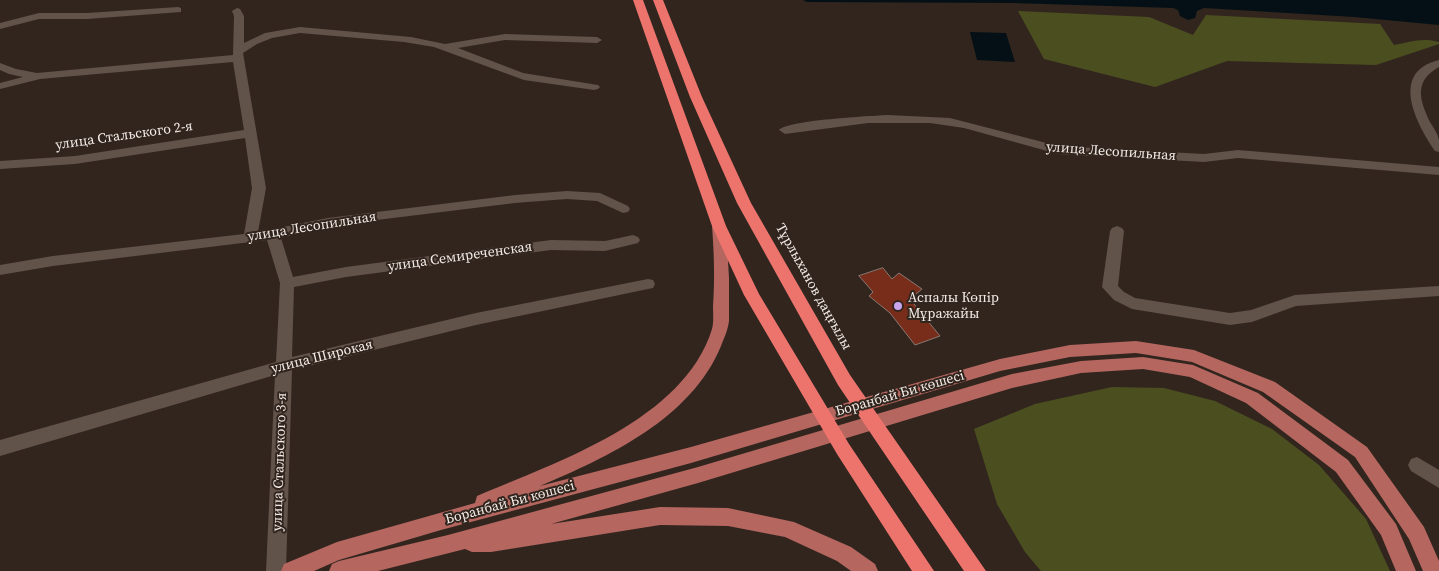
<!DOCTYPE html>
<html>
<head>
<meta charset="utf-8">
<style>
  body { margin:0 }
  canvas { display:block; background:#31251e }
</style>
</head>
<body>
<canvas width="1439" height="571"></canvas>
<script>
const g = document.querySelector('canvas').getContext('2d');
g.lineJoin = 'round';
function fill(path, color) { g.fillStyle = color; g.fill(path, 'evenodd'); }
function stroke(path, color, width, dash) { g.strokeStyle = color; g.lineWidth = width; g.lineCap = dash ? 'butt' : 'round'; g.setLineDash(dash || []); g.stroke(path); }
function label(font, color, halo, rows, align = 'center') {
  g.font = font + ' "Source Serif 4",serif'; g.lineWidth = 4; g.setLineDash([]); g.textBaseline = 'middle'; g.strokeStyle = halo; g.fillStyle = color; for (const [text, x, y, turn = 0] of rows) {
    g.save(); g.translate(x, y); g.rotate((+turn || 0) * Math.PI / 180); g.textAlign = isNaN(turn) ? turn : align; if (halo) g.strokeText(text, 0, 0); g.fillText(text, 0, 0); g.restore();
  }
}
fill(new Path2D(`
  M 1018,11 L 1149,17 L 1193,35 L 1206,15 L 1380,24 L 1394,45 C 1409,42 1423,37 1439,42 L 1439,44 L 1376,65 L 1227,61 L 1155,87 L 1044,59 Z
  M 1112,387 L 1164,388 L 1215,401 L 1272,429 L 1319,465 L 1366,519 L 1390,571 L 1041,571 L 1025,552 L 997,504 L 974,429 L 1035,404 Z`), '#4b4f20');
fill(new Path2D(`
  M 803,0 L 1439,0 L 1439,25 L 1354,17 L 1204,8 L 1197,11 L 1195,18 L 1188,20 L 1180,16 L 1178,10 L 1173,8 L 1012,3 L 807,2 Z
  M 970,32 L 1006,33 L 1015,62 L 977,60 Z`), '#041015');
const building = new Path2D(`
  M 883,268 L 892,279 L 899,273 L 922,289 L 910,299 L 940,336 L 915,345 L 890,313 L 869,296 L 873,292 L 859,276 Z`);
fill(building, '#782d1a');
stroke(building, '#897873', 1);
fill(new Path2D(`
  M 178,7 L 181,8 L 181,12 L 87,19 L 39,19 L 0,29 L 0,23 L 39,13 L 87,13 Z
  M 237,8 L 240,9 L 244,16 L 244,43 L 265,33 L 300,27 L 411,37 L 445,44 L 505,34 L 597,37 L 602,40 L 597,43 L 505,40 L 458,48 L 523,73 L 598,85 L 600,87 L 598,89 L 594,90 L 524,80 L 434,47 L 404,42 L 300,33 L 272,38 L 257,44 L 243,53 L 266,188 L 258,232 L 328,218 L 515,195 L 567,191 L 600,193 L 628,206 L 630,209 L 628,212 L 623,213 L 597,201 L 567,199 L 515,203 L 328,226 L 281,238 L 293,277 L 346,267 L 551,240 L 605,241 L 633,235 L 638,237 L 640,240 L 638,243 L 605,251 L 551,250 L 346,277 L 294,287 L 292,357 L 476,313 L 648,279 L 653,280 L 655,284 L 653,288 L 648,289 L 476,325 L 292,370 L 286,571 L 266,571 L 275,375 L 0,456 L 0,440 L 276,362 L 280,283 L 267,240 L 53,266 L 0,275 L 0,265 L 53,256 L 244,234 L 252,188 L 245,138 L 75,164 L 0,169 L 0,161 L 75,156 L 244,130 L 233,62 L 40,79 L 0,89 L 0,83 L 23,77 L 9,74 L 0,70 L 0,63 L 16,69 L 37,73 L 233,55 L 234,16 L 232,11 Z
  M 1439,60 L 1439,67 C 1414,81 1419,99 1430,122 C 1433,127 1438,134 1439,140 C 1439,143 1439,148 1439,152 L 1435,151 C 1416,123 1389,72 1439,60 Z
  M 888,115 L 950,118 L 1058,146 L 1204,154 L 1238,150 L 1439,167 L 1439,175 L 1238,158 L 1204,162 L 1058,154 L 964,128 L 930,123 L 868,123 L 785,134 L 779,130 C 788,120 871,116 888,115 Z
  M 1117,226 L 1122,228 L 1124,231 L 1118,286 L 1124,292 L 1135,298 L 1230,313 L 1251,310 L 1295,295 L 1439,286 L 1439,296 L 1296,306 L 1252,322 L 1230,325 L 1132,309 L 1114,300 L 1102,287 L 1110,231 L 1112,228 Z
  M 1417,457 L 1439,470 L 1439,488 L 1411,471 L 1408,465 L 1411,459 Z`), '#61524a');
fill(new Path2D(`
  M 719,221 L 724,223 L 726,226 L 729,278 L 729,321 C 728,330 724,338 721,346 C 691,419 608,457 540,486 L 691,447 L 1000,359 L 1070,345 L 1136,341 L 1194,350 L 1275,382 L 1367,447 L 1424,527 L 1439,561 L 1439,571 L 1423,571 L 1409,539 L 1355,457 L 1263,392 L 1192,362 L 1136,353 L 1070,357 L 1000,371 L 691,463 L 441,530 L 339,560 L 314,571 L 281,571 L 284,564 L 337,542 L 475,503 L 477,496 C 557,462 684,420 712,329 C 714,322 713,313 713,306 C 715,279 714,253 712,226 L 714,223 Z
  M 1143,357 L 1193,365 L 1258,393 L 1348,460 L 1396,524 L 1416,571 L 1396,571 L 1381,535 L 1336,472 L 1246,403 L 1190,377 L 1143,369 L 1081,373 L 1012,388 L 698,483 L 551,524 L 660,507 L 728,508 L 794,522 L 851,547 L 875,564 L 878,571 L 851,571 L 837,561 L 785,537 L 728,526 L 660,525 L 491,552 L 472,552 L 465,549 L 378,571 L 329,571 L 332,564 L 339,561 L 448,535 L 698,467 L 1012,374 L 1081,361 Z`), '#b4665f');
fill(new Path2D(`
  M 633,0 L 643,0 L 726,226 L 759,294 L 849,444 L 934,571 L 912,571 L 837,454 L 744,295 L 712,226 Z
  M 653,0 L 663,0 L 702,97 L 751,203 L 850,375 L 986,571 L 964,571 L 838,385 L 737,203 L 690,97 Z`), '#ec746d');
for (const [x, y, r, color] of [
  [898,306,5,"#c9a5ee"]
]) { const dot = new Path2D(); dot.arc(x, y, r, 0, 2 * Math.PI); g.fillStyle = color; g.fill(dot); stroke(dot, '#31251e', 2); }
label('14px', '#f4ece7', '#31251e', [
  ["улица Стальского 2-я",124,136,-8],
  ["улица Лесопильная",1111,152,4],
  ["улица Лесопильная",312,227,-9],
  ["улица Семиреченская",460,257,-8],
  ["Тұрлыханов даңғылы",813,287,61],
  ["улица Широкая",322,357,-14],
  ["Боранбай Би көшесі",900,394,-16],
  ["улица Стальского 3-я",280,462,-88],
  ["Боранбай Би көшесі",510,503,-15]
]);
label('14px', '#f4ece7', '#31251e', [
  ["Аспалы Көпір",908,298],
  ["Мұражайы",908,314]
], 'left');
</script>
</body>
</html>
